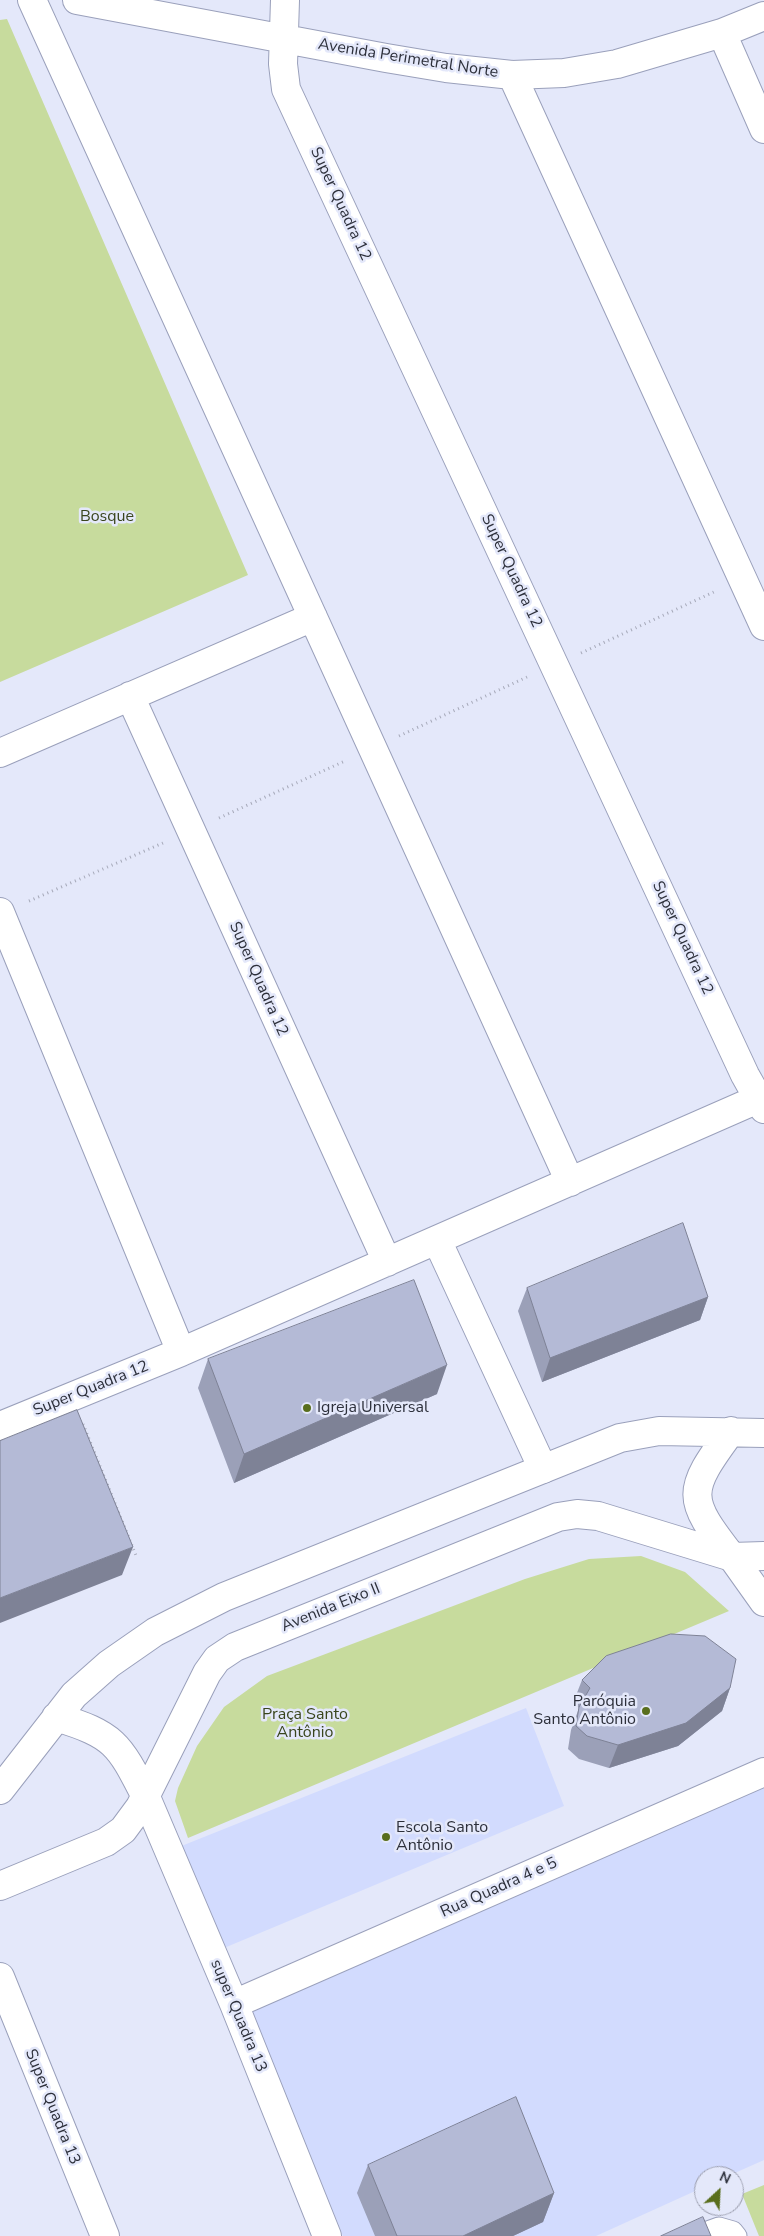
<!DOCTYPE html>
<html>
<head>
<meta charset="utf-8">
<style>
  body { margin:0 }
  #map { position:relative; width:764px; height:2236px; overflow:hidden; background:#e4e8fa; font-family:"Nunito Sans",sans-serif }
  canvas { display:block }
  .north { position:absolute; left:694px; top:2166px; width:50px; height:50px; box-sizing:border-box; background:#e4e8fa; border:1px solid #9b9eae; border-radius:50%; rotate:25deg; font-size:14px; font-weight:700; line-height:20px; text-align:center; color:#2d303b }
  .north::after { content:''; display:block; margin:auto; width:18px; height:22px; background:#596e1d; clip-path:polygon(50% 0,100% 100%,50% 72%,0 100%) }
</style>
</head>
<body>
<div id="map">
<canvas width="764" height="2236"></canvas>
<div class="north">N</div>
</div>
<script>
const g = document.querySelector('canvas').getContext('2d');
g.lineJoin = 'round';
function fill(path, color) { g.fillStyle = color; g.fill(path, 'evenodd'); }
function stroke(path, color, width, dash) { g.strokeStyle = color; g.lineWidth = width; g.lineCap = dash ? 'butt' : 'round'; g.setLineDash(dash || []); g.stroke(path); }
function label(font, color, halo, rows, align = 'center') {
  g.font = font + ' "Nunito Sans",sans-serif'; g.lineWidth = 5; g.setLineDash([]); g.textBaseline = 'middle'; g.strokeStyle = halo; g.fillStyle = color; for (const [text, x, y, turn = 0] of rows) {
    g.save(); g.translate(x, y); g.rotate((+turn || 0) * Math.PI / 180); g.textAlign = isNaN(turn) ? turn : align; if (halo) g.strokeText(text, 0, 0); g.fillText(text, 0, 0); g.restore();
  }
}
fill(new Path2D(`
  M 526,1708 L 564,1806 L 224,1948 L 179,1847 Z
  M 764,1782 L 764,2160 L 728,2176 L 704,2176 L 704,2187 L 596,2236 L 343,2236 L 250,2009 Z`), '#d2dbfe');
fill(new Path2D(`
  M 7,19 L 248,575 L 0,682 L 0,20 Z
  M 641,1556 L 685,1572 L 729,1611 L 188,1838 L 175,1801 L 178,1788 L 197,1746 L 224,1707 L 267,1676 L 525,1579 L 589,1559 Z
  M 764,2185 L 764,2236 L 759,2236 L 742,2194 Z`), '#c7db9d');
const lane = new Path2D(`
  M 694,2236 L 719,2227 L 733,2231 L 737,2236`);
const street = new Path2D(`
  M 32,0 L 570,1182
  M 77,0 L 386,58 L 446,68 L 512,75 L 564,73 L 617,64 L 722,33 L 764,16
  M 285,0 L 283,64 L 286,89 L 745,1075 L 764,1109
  M 722,33 L 764,129
  M 512,75 L 764,626
  M 130,696 L 387,1262
  M 0,753 L 313,617
  M 0,912 L 181,1352
  M 437,1240 L 543,1469
  M 0,1426 L 181,1352 L 758,1099
  M 732,1557 L 764,1602
  M 146,1797 L 234,2004 L 327,2236
  M 0,1977 L 105,2236
  M 234,2004 L 764,1772`);
const secondary = new Path2D(`
  M 731,1431 C 686,1492 686,1498 732,1557
  M 56,1717 C 115,1735 119,1744 146,1797
  M 0,1790 L 74,1695 L 109,1664 L 155,1632 L 224,1597 L 620,1438 L 659,1431 L 764,1433
  M 0,1886 L 106,1842 L 123,1830 L 140,1807 L 207,1673 L 217,1659 L 235,1647 L 558,1517 L 577,1514 L 598,1516 L 732,1557 L 764,1556`);
stroke(lane, '#9aa0bb', 21);
stroke(street, '#9aa0bb', 30);
stroke(secondary, '#9aa0bb', 30);
stroke(new Path2D(`
  M 581,653 L 716,591
  M 399,736 L 527,677
  M 219,818 L 345,761
  M 29,901 L 163,843
  M 83,1424 L 137,1558`), '#a6a9b9', 3, [1, 4]);
stroke(lane, '#fff', 19);
stroke(street, '#fff', 28);
stroke(secondary, '#fff', 28);
fill(new Path2D(`
  M 527,1288 L 708,1297 L 700,1320 L 542,1382 L 518,1311 Z
  M 208,1359 L 437,1394 L 234,1483 L 198,1388 Z
  M 582,1680 L 730,1688 L 722,1711 L 678,1746 L 609,1768 L 579,1759 L 568,1749 L 571,1730 L 579,1708 L 573,1703 Z
  M 368,2165 L 554,2193 L 543,2222 L 513,2236 L 375,2236 L 357,2193 Z`), '#9ba0b8');
fill(new Path2D(`
  M 708,1297 L 700,1320 L 542,1382 L 550,1358 Z
  M 447,1365 L 437,1394 L 234,1483 L 244,1454 Z
  M 133,1547 L 122,1575 L 0,1623 L 0,1598 Z
  M 730,1688 L 722,1711 L 678,1746 L 609,1768 L 618,1745 Z
  M 554,2193 L 543,2222 L 513,2236 L 463,2236 Z`), '#7e8296');
const building = new Path2D(`
  M 683,1223 L 708,1297 L 550,1358 L 527,1288 Z
  M 414,1280 L 447,1365 L 244,1454 L 208,1359 Z
  M 77,1410 L 133,1547 L 0,1598 L 0,1441 Z
  M 671,1634 L 705,1636 L 736,1659 L 730,1688 L 686,1723 L 618,1745 L 587,1736 L 576,1726 L 579,1707 L 590,1688 L 582,1680 L 606,1656 Z
  M 516,2097 L 554,2193 L 463,2236 L 397,2236 L 368,2165 Z
  M 703,2217 L 711,2236 L 661,2236 Z`);
fill(building, '#b4bad6');
stroke(building, '#7e8296', 1);
for (const [x, y, r, color] of [
  [307,1408,5,"#596e1d"],
  [646,1711,5,"#596e1d"],
  [386,1837,5,"#596e1d"]
]) { const dot = new Path2D(); dot.arc(x, y, r, 0, 2 * Math.PI); g.fillStyle = color; g.fill(dot); stroke(dot, '#e4e8fa', 2); }
label('16px', '#2d303b', '#e4e8fa', [
  ["Avenida Perimetral Norte",408,59,9],
  ["Super Quadra 12",340,204,65],
  ["Super Quadra 12",511,571,65],
  ["Super Quadra 12",682,938,65],
  ["Super Quadra 12",258,979,66],
  ["Super Quadra 12",91,1389,-22],
  ["Avenida Eixo II",331,1608,-22],
  ["Rua Quadra 4 e 5",499,1888,-24],
  ["super Quadra 13",238,2016,67],
  ["Super Quadra 13",52,2107,68]
]);
label('16px', '#39451d', '#e4e8fa', [
  ["Bosque",107,517],
  ["Praça Santo",305,1715],
  ["Antônio",305,1733]
]);
label('16px', '#2d303b', '#e4e8fa', [
  ["Igreja Universal",317,1408],
  ["Paróquia",636,1702,"right"],
  ["Santo Antônio",636,1720,"right"],
  ["Escola Santo",396,1828],
  ["Antônio",396,1846]
], 'left');
</script>
</body>
</html>
